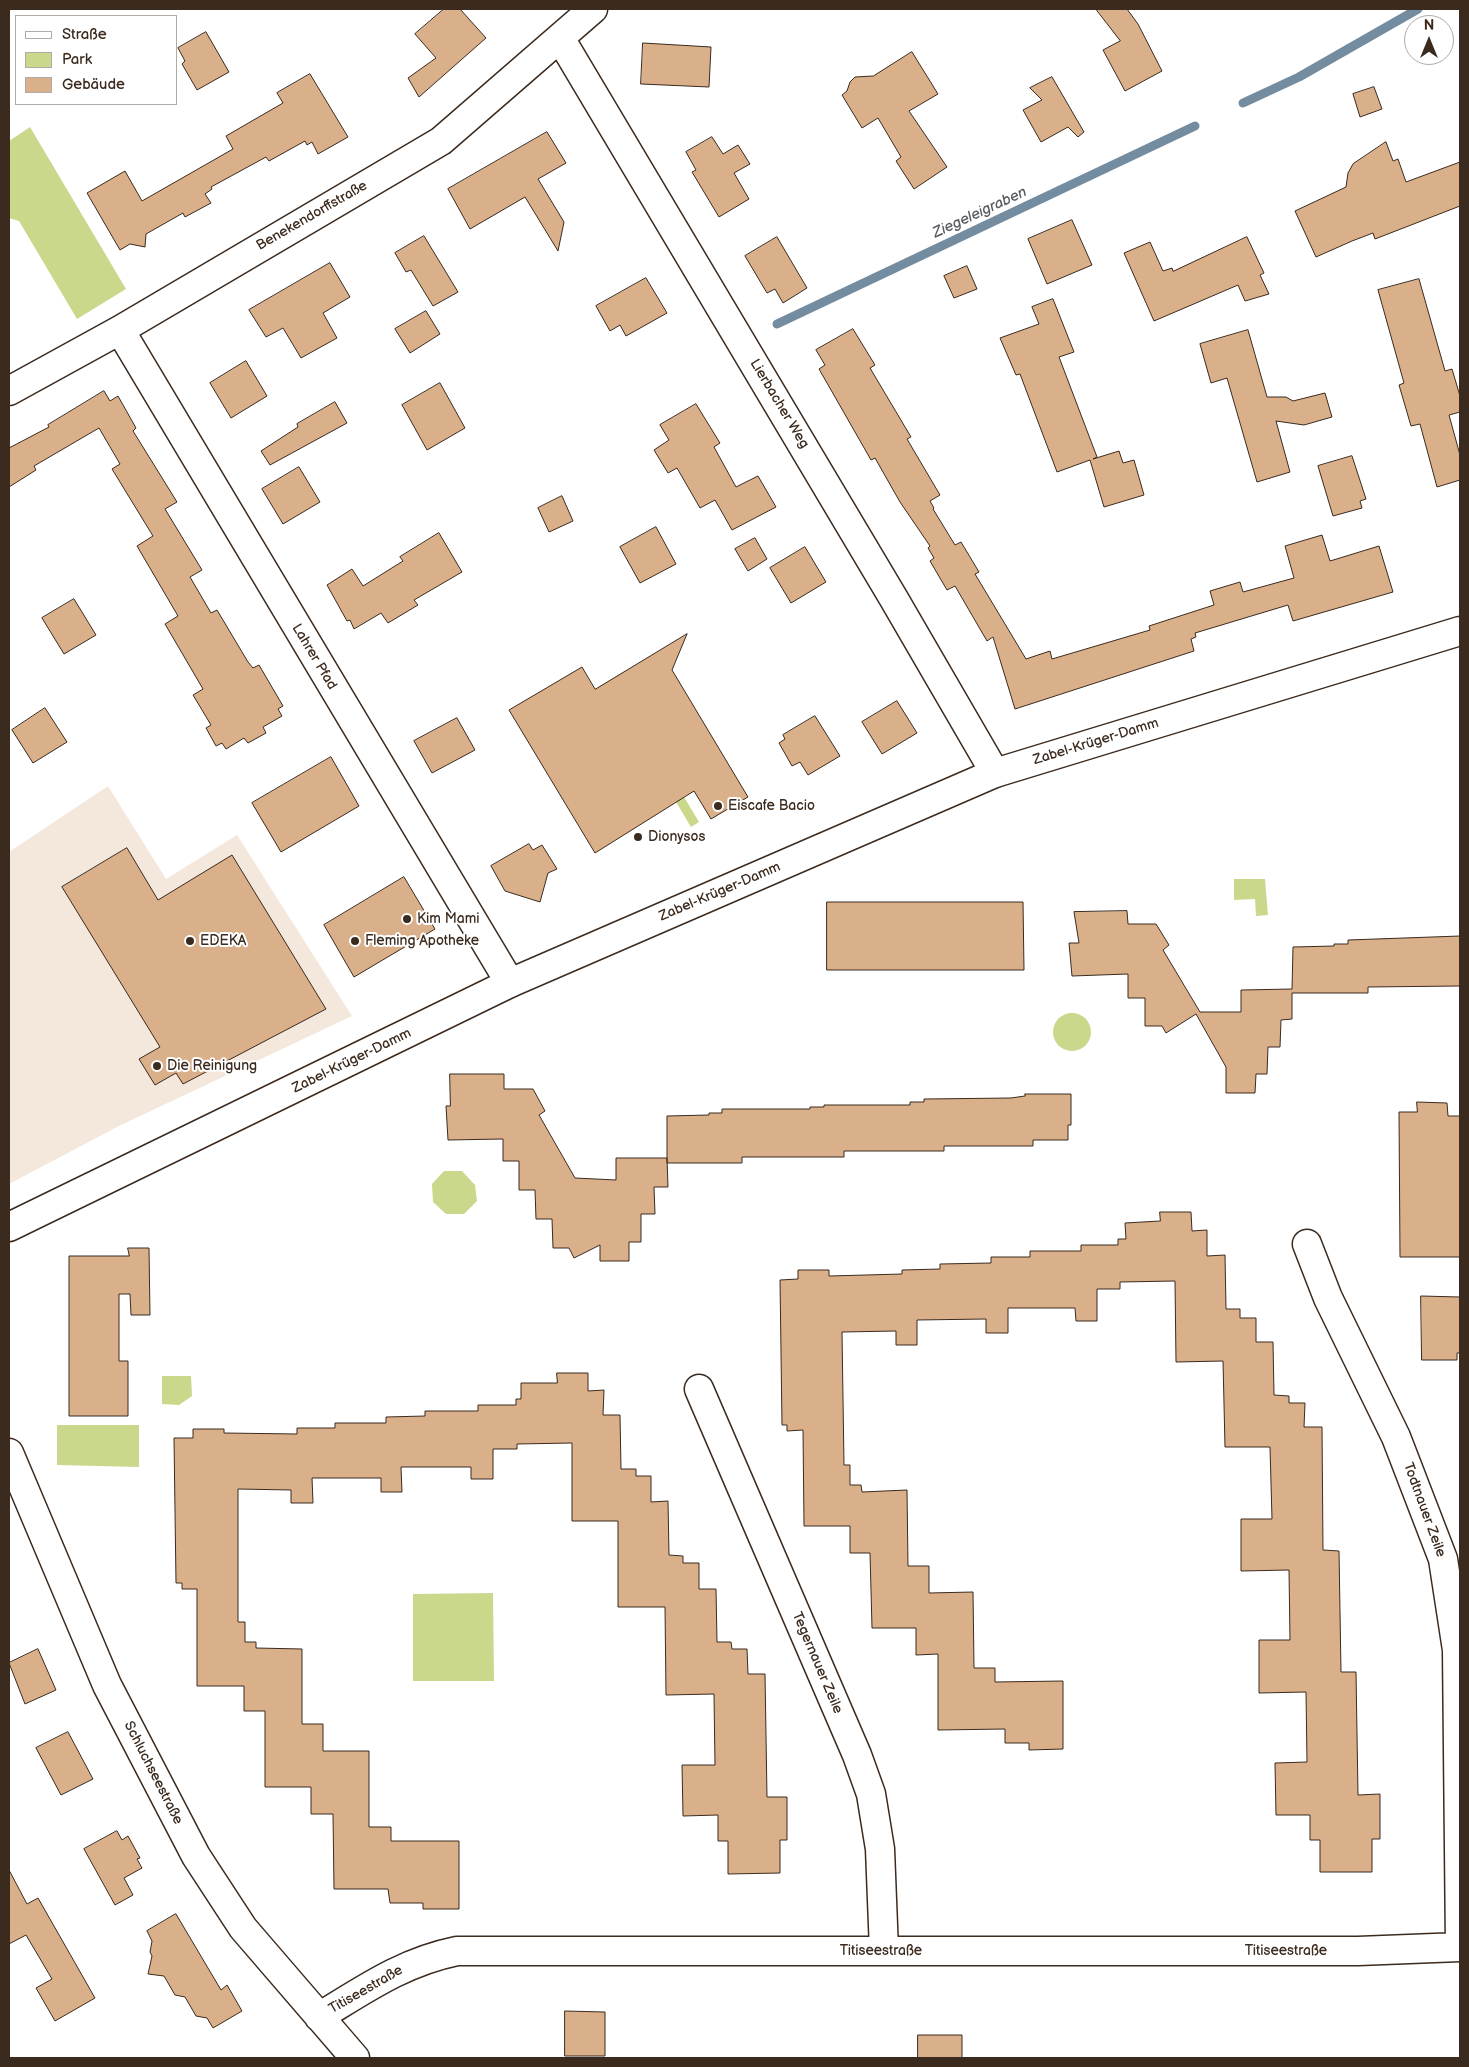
<!DOCTYPE html>
<html>
<head>
<meta charset="utf-8">
<style>
  body { margin:0 }
  #map { position:relative; width:1469px; height:2067px; overflow:hidden; background:#fff; font-family:"Balsamiq Sans",sans-serif }
  canvas { display:block }
  .frame { position:absolute; inset:0; border:10px solid #3b2a1e; pointer-events:none }
  .legend { position:absolute; left:15px; top:15px; width:162px; height:90px; box-sizing:border-box; background:#fff; border:1px solid #b1aaa5; margin:0; padding:6px 9px; list-style:none; font-size:15px; color:#3b2a1e }
  .legend li { display:flex; align-items:center; gap:10px; height:25px }
  .legend b { width:25px; border:1px solid #b1aaa5 }
  .north { position:absolute; left:1404px; top:15px; width:50px; height:50px; box-sizing:border-box; background:#fff; border:1px solid #b1aaa5; border-radius:50%; rotate:0deg; font-size:14px; font-weight:700; line-height:20px; text-align:center; color:#3b2a1e }
  .north::after { content:''; display:block; margin:auto; width:18px; height:22px; background:#3b2a1e; clip-path:polygon(50% 0,100% 100%,50% 72%,0 100%) }
</style>
</head>
<body>
<div id="map">
<canvas width="1469" height="2067"></canvas>
<div class="frame"></div>
<ul class="legend">
<li><b style="height:6px;background:#fff"></b>Straße</li>
<li><b style="height:14px;background:#cad88b"></b>Park</li>
<li><b style="height:14px;background:#d9b08a"></b>Gebäude</li>
</ul>
<div class="north">N</div>
</div>
<script>
const g = document.querySelector('canvas').getContext('2d');
g.lineJoin = 'round';
function fill(path, color) { g.fillStyle = color; g.fill(path, 'evenodd'); }
function stroke(path, color, width, dash) { g.strokeStyle = color; g.lineWidth = width; g.lineCap = dash ? 'butt' : 'round'; g.setLineDash(dash || []); g.stroke(path); }
function label(font, color, halo, rows, align = 'center') {
  g.font = font + ' "Balsamiq Sans",sans-serif'; g.lineWidth = 4; g.setLineDash([]); g.textBaseline = 'middle'; g.strokeStyle = halo; g.fillStyle = color; for (const [text, x, y, turn = 0] of rows) {
    g.save(); g.translate(x, y); g.rotate((+turn || 0) * Math.PI / 180); g.textAlign = isNaN(turn) ? turn : align; if (halo) g.strokeText(text, 0, 0); g.fillText(text, 0, 0); g.restore();
  }
}
fill(new Path2D(`
  M 108,786 L 166,879 L 237,835 L 352,1016 L 119,1126 L 9,1184 L 9,852 Z`), '#f4e7dc');
fill(new Path2D(`
  M 30,127 L 126,289 L 77,319 L 19,221 L 9,218 L 9,141 Z
  M 644,730 L 699,822 L 691,827 L 636,735 Z
  M 1234,879 L 1265,879 L 1268,915 L 1256,916 L 1255,899 L 1234,900 Z
  M1053 1032a19 19 0 1 1 38 0a19 19 0 1 1-38 0Z
  M 444,1171 L 462,1171 L 475,1185 L 477,1201 L 464,1214 L 446,1214 L 433,1202 L 432,1184 Z
  M 162,1376 L 191,1376 L 192,1396 L 179,1405 L 162,1404 Z
  M 57,1425 L 139,1425 L 139,1467 L 57,1465 Z
  M 493,1593 L 494,1681 L 413,1681 L 413,1594 Z`), '#cad88b');
stroke(new Path2D(`
  M 1243,103 L 1299,77 L 1418,9
  M 777,324 L 1195,126`), '#738ca0', 9);
const building = new Path2D(`
  M 444,9 L 460,9 L 486,38 L 419,97 L 408,78 L 436,58 L 415,34 Z
  M 1096,9 L 1127,9 L 1138,24 L 1162,71 L 1125,91 L 1103,50 L 1120,41 Z
  M 206,32 L 229,72 L 197,90 L 182,64 L 185,61 L 178,48 Z
  M 643,43 L 711,47 L 709,87 L 641,84 Z
  M 912,52 L 938,94 L 909,111 L 947,167 L 914,189 L 896,161 L 901,157 L 878,118 L 862,128 L 842,95 L 847,91 L 850,82 L 855,77 L 873,76 Z
  M 310,74 L 348,137 L 318,154 L 312,142 L 307,145 L 305,141 L 269,161 L 266,157 L 211,187 L 212,189 L 205,194 L 211,203 L 185,217 L 183,213 L 146,234 L 145,247 L 130,244 L 120,250 L 87,193 L 125,171 L 142,201 L 233,149 L 226,136 L 283,103 L 277,93 Z
  M 1052,77 L 1084,132 L 1078,137 L 1068,127 L 1041,142 L 1023,110 L 1042,100 L 1030,88 Z
  M 1374,87 L 1382,109 L 1360,117 L 1353,94 Z
  M 547,132 L 566,163 L 538,179 L 564,222 L 558,251 L 525,197 L 470,229 L 448,189 Z
  M 712,137 L 723,154 L 738,145 L 750,164 L 734,173 L 749,199 L 719,217 L 692,172 L 696,170 L 686,152 Z
  M 1386,142 L 1393,161 L 1398,159 L 1406,182 L 1460,162 L 1460,206 L 1375,239 L 1373,233 L 1352,241 L 1316,257 L 1295,211 L 1346,187 L 1348,173 L 1353,164 Z
  M 1072,220 L 1092,265 L 1047,284 L 1028,239 Z
  M 424,236 L 458,292 L 433,306 L 411,270 L 406,272 L 395,253 Z
  M 777,237 L 807,288 L 783,303 L 775,289 L 767,293 L 745,256 Z
  M 1247,237 L 1264,273 L 1260,275 L 1269,294 L 1245,301 L 1238,285 L 1154,321 L 1124,253 L 1150,242 L 1163,271 L 1172,268 L 1173,271 Z
  M 330,263 L 350,297 L 323,313 L 337,338 L 301,358 L 283,328 L 266,337 L 249,310 Z
  M 967,266 L 977,289 L 954,298 L 944,276 Z
  M 646,278 L 667,313 L 626,336 L 620,325 L 610,331 L 596,306 Z
  M 1419,279 L 1445,371 L 1452,369 L 1460,396 L 1460,412 L 1449,415 L 1460,455 L 1460,480 L 1437,487 L 1420,424 L 1411,426 L 1399,385 L 1404,383 L 1378,290 Z
  M 1053,299 L 1074,352 L 1059,357 L 1097,457 L 1093,459 L 1119,451 L 1123,463 L 1134,460 L 1144,495 L 1104,507 L 1090,460 L 1057,472 L 1020,374 L 1016,375 L 1000,338 L 1039,324 L 1032,307 Z
  M 426,311 L 440,334 L 410,353 L 395,329 Z
  M 853,329 L 875,365 L 870,368 L 911,437 L 907,439 L 940,495 L 930,501 L 934,508 L 933,509 L 955,545 L 961,542 L 979,572 L 975,574 L 1026,659 L 1050,651 L 1052,659 L 1150,630 L 1149,626 L 1214,605 L 1210,591 L 1240,582 L 1243,592 L 1294,578 L 1285,546 L 1322,535 L 1330,561 L 1379,546 L 1393,592 L 1293,621 L 1288,605 L 1195,633 L 1196,637 L 1191,639 L 1194,651 L 1015,709 L 993,637 L 987,641 L 955,586 L 947,590 L 930,561 L 934,558 L 928,548 L 930,546 L 900,502 L 875,458 L 871,460 L 819,369 L 825,365 L 816,350 Z
  M 1248,330 L 1267,397 L 1286,397 L 1293,401 L 1325,393 L 1332,417 L 1304,425 L 1276,421 L 1290,472 L 1257,482 L 1227,378 L 1211,383 L 1200,344 Z
  M 246,361 L 267,396 L 231,418 L 210,383 Z
  M 440,383 L 465,428 L 427,450 L 402,405 Z
  M 104,391 L 110,401 L 118,396 L 136,428 L 133,431 L 177,502 L 165,509 L 202,570 L 190,577 L 211,613 L 217,610 L 248,662 L 253,668 L 259,665 L 283,706 L 278,709 L 282,716 L 263,727 L 266,733 L 248,743 L 244,738 L 226,749 L 222,743 L 216,746 L 206,728 L 211,725 L 193,695 L 203,689 L 165,624 L 178,616 L 137,546 L 153,536 L 112,469 L 120,464 L 99,428 L 34,466 L 36,470 L 9,487 L 9,448 L 49,427 L 48,425 Z
  M 335,402 L 347,423 L 270,465 L 261,451 L 298,427 L 297,424 Z
  M 696,404 L 720,443 L 714,447 L 736,487 L 758,476 L 776,507 L 732,530 L 715,500 L 700,508 L 677,468 L 668,473 L 654,450 L 669,440 L 660,425 Z
  M 1352,456 L 1366,499 L 1360,501 L 1362,508 L 1333,516 L 1318,466 Z
  M 299,467 L 320,502 L 283,524 L 262,489 Z
  M 562,496 L 573,521 L 549,532 L 538,508 Z
  M 656,527 L 676,564 L 640,583 L 620,547 Z
  M 439,533 L 462,572 L 414,600 L 418,605 L 388,623 L 381,613 L 354,629 L 350,620 L 347,621 L 327,585 L 352,569 L 363,586 L 403,561 L 400,557 Z
  M 755,538 L 767,559 L 748,571 L 735,549 Z
  M 805,547 L 826,582 L 791,603 L 770,568 Z
  M 74,599 L 96,635 L 64,654 L 42,618 Z
  M 687,634 L 672,670 L 748,797 L 711,819 L 694,791 L 595,853 L 509,710 L 582,667 L 595,689 Z
  M 897,701 L 917,733 L 882,754 L 862,722 Z
  M 45,708 L 67,742 L 33,763 L 12,730 Z
  M 815,716 L 840,756 L 808,775 L 800,762 L 792,766 L 779,743 L 785,739 L 783,735 Z
  M 457,718 L 475,750 L 432,773 L 414,741 Z
  M 331,757 L 359,806 L 281,852 L 252,803 Z
  M 529,844 L 533,850 L 542,845 L 557,869 L 548,873 L 540,902 L 505,891 L 491,866 Z
  M 127,848 L 158,900 L 232,855 L 326,1009 L 183,1084 L 176,1073 L 155,1085 L 139,1059 L 160,1047 L 62,887 Z
  M 404,877 L 435,929 L 354,977 L 324,925 Z
  M 827,902 L 1023,902 L 1024,970 L 827,970 Z
  M 1127,911 L 1128,924 L 1156,924 L 1169,945 L 1163,950 L 1200,1012 L 1241,1012 L 1241,990 L 1292,989 L 1293,947 L 1334,946 L 1334,944 L 1348,944 L 1348,940 L 1460,936 L 1460,986 L 1368,987 L 1368,993 L 1292,993 L 1292,1019 L 1281,1020 L 1280,1047 L 1268,1047 L 1267,1074 L 1256,1074 L 1255,1093 L 1226,1093 L 1226,1067 L 1196,1014 L 1166,1033 L 1162,1026 L 1145,1026 L 1145,998 L 1128,998 L 1128,974 L 1072,976 L 1069,943 L 1079,943 L 1074,912 Z
  M 450,1074 L 504,1074 L 504,1089 L 533,1089 L 545,1111 L 539,1115 L 575,1178 L 616,1180 L 616,1158 L 667,1158 L 668,1187 L 654,1187 L 655,1214 L 641,1214 L 641,1242 L 629,1242 L 629,1261 L 600,1261 L 600,1245 L 574,1258 L 569,1248 L 553,1248 L 552,1219 L 536,1219 L 535,1190 L 519,1190 L 519,1161 L 503,1161 L 503,1139 L 448,1140 L 446,1106 L 450,1106 Z
  M 1025,1094 L 1071,1094 L 1071,1125 L 1068,1125 L 1068,1140 L 1033,1140 L 1033,1146 L 944,1146 L 944,1151 L 844,1151 L 844,1157 L 742,1157 L 742,1163 L 667,1163 L 667,1116 L 709,1115 L 709,1113 L 722,1113 L 722,1109 L 810,1109 L 810,1107 L 824,1107 L 824,1105 L 910,1105 L 910,1102 L 924,1102 L 924,1099 L 1011,1098 L 1025,1096 Z
  M 1417,1102 L 1447,1103 L 1448,1116 L 1460,1116 L 1460,1257 L 1400,1257 L 1399,1112 L 1417,1112 Z
  M 1160,1212 L 1191,1212 L 1192,1231 L 1207,1230 L 1207,1256 L 1225,1255 L 1226,1309 L 1240,1309 L 1240,1318 L 1256,1318 L 1256,1342 L 1273,1342 L 1274,1395 L 1289,1396 L 1289,1403 L 1305,1403 L 1304,1427 L 1322,1427 L 1323,1550 L 1339,1551 L 1341,1672 L 1356,1672 L 1358,1795 L 1380,1794 L 1380,1839 L 1372,1839 L 1372,1872 L 1320,1872 L 1320,1840 L 1310,1840 L 1310,1815 L 1276,1815 L 1275,1763 L 1307,1762 L 1306,1692 L 1259,1693 L 1259,1640 L 1290,1640 L 1289,1570 L 1241,1571 L 1241,1519 L 1272,1519 L 1270,1447 L 1225,1447 L 1223,1361 L 1176,1362 L 1175,1281 L 1120,1282 L 1120,1289 L 1097,1289 L 1097,1321 L 1076,1321 L 1075,1308 L 1008,1308 L 1008,1333 L 986,1333 L 986,1319 L 917,1320 L 917,1345 L 896,1345 L 896,1331 L 842,1332 L 844,1465 L 850,1465 L 850,1485 L 861,1485 L 862,1492 L 907,1490 L 908,1566 L 929,1566 L 929,1593 L 973,1592 L 974,1668 L 995,1668 L 995,1682 L 1063,1681 L 1063,1749 L 1029,1750 L 1029,1743 L 1005,1743 L 1005,1729 L 938,1730 L 938,1654 L 916,1655 L 916,1628 L 872,1628 L 870,1553 L 850,1553 L 850,1526 L 804,1526 L 803,1430 L 787,1431 L 787,1425 L 782,1425 L 780,1280 L 798,1279 L 798,1270 L 829,1270 L 829,1276 L 902,1274 L 902,1270 L 940,1269 L 940,1264 L 991,1263 L 991,1257 L 1030,1257 L 1030,1251 L 1081,1251 L 1081,1245 L 1118,1245 L 1118,1239 L 1126,1239 L 1125,1223 L 1160,1221 Z
  M 128,1248 L 149,1248 L 150,1315 L 131,1315 L 130,1294 L 119,1294 L 119,1361 L 128,1361 L 128,1416 L 69,1416 L 69,1256 L 129,1256 Z
  M 1421,1296 L 1460,1297 L 1460,1353 L 1457,1353 L 1457,1360 L 1422,1360 Z
  M 557,1373 L 588,1373 L 588,1391 L 604,1390 L 603,1415 L 620,1415 L 621,1469 L 636,1469 L 636,1476 L 651,1476 L 651,1502 L 668,1501 L 669,1555 L 683,1556 L 683,1563 L 699,1563 L 699,1589 L 716,1589 L 717,1642 L 731,1642 L 732,1649 L 747,1649 L 748,1674 L 765,1674 L 767,1797 L 787,1797 L 787,1840 L 780,1840 L 780,1873 L 728,1874 L 728,1841 L 718,1841 L 718,1815 L 683,1816 L 682,1765 L 715,1765 L 714,1694 L 666,1695 L 665,1607 L 618,1607 L 618,1521 L 572,1521 L 572,1443 L 517,1444 L 517,1449 L 493,1449 L 493,1479 L 471,1479 L 471,1467 L 401,1467 L 402,1492 L 381,1492 L 381,1478 L 312,1478 L 313,1503 L 291,1503 L 291,1490 L 238,1489 L 238,1622 L 245,1622 L 245,1642 L 256,1642 L 256,1648 L 302,1649 L 302,1724 L 323,1724 L 323,1751 L 369,1751 L 369,1827 L 391,1827 L 391,1841 L 459,1841 L 459,1909 L 423,1909 L 423,1903 L 390,1903 L 388,1889 L 334,1889 L 333,1814 L 311,1814 L 311,1787 L 265,1787 L 265,1711 L 244,1711 L 244,1686 L 197,1686 L 197,1589 L 182,1589 L 182,1583 L 176,1583 L 174,1438 L 193,1438 L 193,1429 L 224,1429 L 224,1433 L 297,1434 L 297,1428 L 335,1428 L 335,1423 L 386,1423 L 386,1417 L 425,1416 L 425,1411 L 478,1411 L 478,1405 L 516,1405 L 516,1399 L 521,1399 L 521,1383 L 557,1383 Z
  M 38,1649 L 56,1690 L 25,1704 L 9,1663 Z
  M 68,1732 L 93,1779 L 61,1795 L 36,1748 Z
  M 117,1831 L 122,1840 L 128,1836 L 140,1858 L 137,1859 L 142,1868 L 124,1878 L 133,1895 L 115,1905 L 84,1849 Z
  M 9,1870 L 27,1904 L 38,1898 L 95,1998 L 55,2021 L 36,1988 L 52,1979 L 26,1935 L 9,1944 Z
  M 176,1914 L 221,1990 L 227,1985 L 242,2011 L 213,2028 L 207,2018 L 196,2016 L 185,1997 L 175,1995 L 164,1976 L 148,1974 L 152,1956 L 150,1952 L 152,1941 L 147,1931 Z
  M 565,2011 L 605,2012 L 605,2056 L 565,2056 Z
  M 918,2035 L 962,2035 L 962,2058 L 918,2058 Z`);
fill(building, '#d9b08a');
stroke(building, '#3b2a1e', 1);
const minor = new Path2D(`
  M 560,38 L 894,599 L 995,773
  M 120,330 L 510,983
  M 9,391 L 120,330 L 441,141 L 593,9
  M 1307,1244 L 1328,1298 L 1396,1437 L 1443,1559 L 1457,1650 L 1460,1947
  M 699,1389 L 857,1755 L 871,1794 L 880,1849 L 884,1951
  M 9,1453 L 107,1685 L 196,1856 L 243,1928 L 355,2058
  M 319,2017 C 365,1989 403,1962 457,1951 L 1358,1951 L 1460,1947`);
const tertiary = new Path2D(`
  M 9,1227 L 510,983 L 995,773 L 1460,631`);
stroke(minor, '#3b2a1e', 31);
stroke(tertiary, '#3b2a1e', 31);
stroke(minor, '#fff', 28);
stroke(tertiary, '#fff', 28);
for (const [x, y, r, color] of [
  [718,806,5,"#3b2a1e"],
  [638,837,5,"#3b2a1e"],
  [407,919,5,"#3b2a1e"],
  [190,941,5,"#3b2a1e"],
  [355,941,5,"#3b2a1e"],
  [157,1066,5,"#3b2a1e"]
]) { const dot = new Path2D(); dot.arc(x, y, r, 0, 2 * Math.PI); g.fillStyle = color; g.fill(dot); stroke(dot, '#fff', 2); }
label('14px', '#3b2a1e', '#fff', [
  ["Benekendorffstraße",312,216,-30],
  ["Lierbacher Weg",779,404,59],
  ["Lahrer Pfad",314,657,59],
  ["Zabel-Krüger-Damm",1096,742,-17],
  ["Zabel-Krüger-Damm",720,892,-23],
  ["Zabel-Krüger-Damm",352,1061,-26],
  ["Todtnauer Zeile",1424,1510,70],
  ["Tegernauer Zeile",817,1663,67],
  ["Schluchseestraße",153,1773,63],
  ["Titiseestraße",881,1951],
  ["Titiseestraße",1286,1951],
  ["Titiseestraße",366,1990,-30]
]);
label('14px', '#3b2a1e', '#fff', [
  ["Eiscafe Bacio",728,806],
  ["Dionysos",648,837],
  ["Kim Mami",417,919],
  ["EDEKA",200,941],
  ["Fleming Apotheke",365,941],
  ["Die Reinigung",167,1066]
], 'left');
label('italic 15px', '#575b5f', '#fff', [
  ["Ziegeleigraben",980,213,-25]
]);
</script>
</body>
</html>
